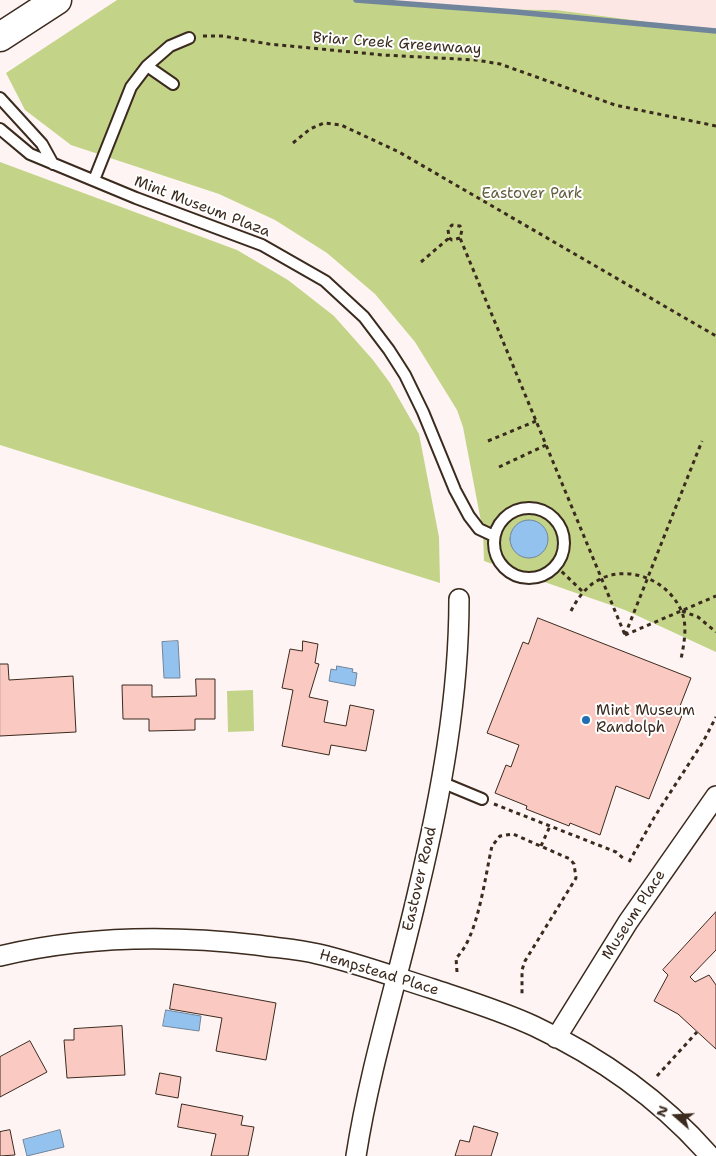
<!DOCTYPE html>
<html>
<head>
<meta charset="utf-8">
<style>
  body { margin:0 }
  #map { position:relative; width:716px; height:1156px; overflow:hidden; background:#fef4f3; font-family:"Shantell Sans",sans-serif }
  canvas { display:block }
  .north { position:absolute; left:651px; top:1091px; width:50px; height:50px; -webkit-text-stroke:4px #fff; paint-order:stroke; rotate:289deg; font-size:14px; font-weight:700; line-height:20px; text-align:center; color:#3b2a1e }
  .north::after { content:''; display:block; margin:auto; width:18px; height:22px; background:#3b2a1e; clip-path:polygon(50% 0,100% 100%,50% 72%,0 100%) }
</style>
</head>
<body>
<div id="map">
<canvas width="716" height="1156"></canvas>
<div class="north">N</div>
</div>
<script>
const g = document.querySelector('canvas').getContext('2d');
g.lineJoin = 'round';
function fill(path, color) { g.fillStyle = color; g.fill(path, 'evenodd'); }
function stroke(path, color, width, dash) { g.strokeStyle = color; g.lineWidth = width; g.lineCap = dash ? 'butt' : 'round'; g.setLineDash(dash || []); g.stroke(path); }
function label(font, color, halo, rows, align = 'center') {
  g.font = font + ' "Shantell Sans",sans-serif'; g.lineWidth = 4; g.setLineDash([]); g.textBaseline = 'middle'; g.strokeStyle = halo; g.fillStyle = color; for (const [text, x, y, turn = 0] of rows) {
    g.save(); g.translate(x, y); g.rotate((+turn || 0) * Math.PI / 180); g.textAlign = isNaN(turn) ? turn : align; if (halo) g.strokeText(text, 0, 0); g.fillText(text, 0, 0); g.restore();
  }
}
fill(new Path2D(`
  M 390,0 L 716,0 L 716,31 L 556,10 L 447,9 Z`), '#fde7e4');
fill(new Path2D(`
  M 117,0 L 390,0 L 447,9 L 556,10 L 716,31 L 716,652 L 625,610 L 484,561 L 483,532 L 463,427 L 457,410 L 415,342 L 375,294 L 327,253 L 275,220 L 219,194 L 71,145 L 25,110 L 6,73 Z
  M 0,162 L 237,250 L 288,280 L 334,316 L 373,360 L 390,383 L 419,434 L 439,537 L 440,583 L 0,445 Z
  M 253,690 L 254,731 L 228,732 L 227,691 Z`), '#c3d489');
const water = new Path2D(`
  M510 539a19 19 0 1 1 38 0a19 19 0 1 1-38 0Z
  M 178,641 L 180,678 L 164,678 L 162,642 Z
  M 337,666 L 353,669 L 352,672 L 357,673 L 355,686 L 329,681 L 331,669 L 336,670 Z
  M 166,1010 L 201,1016 L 199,1031 L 163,1026 Z
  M 60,1130 L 64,1147 L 27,1156 L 23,1140 Z`);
fill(water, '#94c2ee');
stroke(water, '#70859b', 1);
stroke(new Path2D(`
  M 356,0 L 516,12 L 716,31`), '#70859b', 5.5);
const building = new Path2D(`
  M 538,618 L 691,678 L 680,706 L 685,708 L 649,799 L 616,786 L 600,835 L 570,823 L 569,826 L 526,809 L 527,806 L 495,793 L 506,765 L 511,767 L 519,745 L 487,733 L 523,642 L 528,644 Z
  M 303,641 L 318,644 L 315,663 L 319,664 L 309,697 L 328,701 L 324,722 L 346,726 L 350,705 L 374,710 L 366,751 L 331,745 L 329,755 L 282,746 L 293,690 L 282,688 L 290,649 L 302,651 Z
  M 0,664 L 8,664 L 9,680 L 73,676 L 76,732 L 0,736 Z
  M 196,679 L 215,679 L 215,719 L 195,719 L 195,730 L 149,731 L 149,719 L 123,719 L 122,685 L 152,685 L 152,697 L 196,696 Z
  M 716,912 L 716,950 L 690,977 L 695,982 L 709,975 L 716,985 L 716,1049 L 678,1014 L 654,1001 L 668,975 L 663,970 Z
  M 174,984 L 276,1003 L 266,1060 L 216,1051 L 222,1018 L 170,1009 Z
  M 122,1026 L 125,1075 L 67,1078 L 64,1040 L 74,1040 L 74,1029 Z
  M 30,1041 L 47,1072 L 0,1097 L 0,1057 Z
  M 160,1073 L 181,1077 L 178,1098 L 156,1094 Z
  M 182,1104 L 243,1116 L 241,1125 L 254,1127 L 248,1156 L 211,1156 L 216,1134 L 178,1127 Z
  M 474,1126 L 498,1133 L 491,1156 L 455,1156 L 460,1140 L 469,1142 Z
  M 10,1130 L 15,1155 L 0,1156 L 0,1132 Z`);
fill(building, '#facac2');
stroke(building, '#3b2a1e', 1);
const service = new Path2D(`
  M 147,66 L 170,46 L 189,38
  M 0,98 L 42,144 L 53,164
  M 0,129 L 30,154 L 136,198 L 262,245 L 325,281 L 364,317 L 389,350 L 405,375 L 423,412 L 455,490 L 469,516 L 479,529 L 494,536
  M 94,180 L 131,87 L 147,66 L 173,84
  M494 543a35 35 0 1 1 70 0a35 35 0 1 1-70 0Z
  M 441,782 L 482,799`);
const minor = new Path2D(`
  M 0,956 C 83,936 172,935 257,945 C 277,948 298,949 318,954 C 357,963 395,977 433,989 C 466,1000 502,1011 534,1026 C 600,1057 662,1101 710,1156
  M 556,1038 L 628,922 L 716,796
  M 356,1156 C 370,1066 398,979 418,891 C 441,795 459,697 459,599`);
const secondary = new Path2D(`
  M 0,37 L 57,0`);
stroke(service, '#3b2a1e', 14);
stroke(minor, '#3b2a1e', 22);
stroke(secondary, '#3b2a1e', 31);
stroke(new Path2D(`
  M 203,36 L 223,36 L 269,44 L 383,55 L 476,60 L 500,64 L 615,105 L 716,126
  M 293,143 L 310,129 L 324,123 L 341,125 L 399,152 L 716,336
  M 460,238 L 452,240 L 449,238 L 448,229 L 452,225 L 460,226 L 462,230 L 460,238 L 625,635
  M 421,262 L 449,238
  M 488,441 L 536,421
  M 499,467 L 546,445
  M 556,566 L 583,592
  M 571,611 C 576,601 583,591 592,584 C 622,562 666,577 681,610 C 688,625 684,644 681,659
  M 682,611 L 698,617 L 716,632
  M 625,635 L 702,441
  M 625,635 L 716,596
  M 494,804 L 616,852 L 624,859
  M 541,846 L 550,826
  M 629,862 L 655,816 L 703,742 L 716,717
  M 457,972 L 456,958 C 478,938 485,876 492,846 L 500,836 L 513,834 L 570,859 L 574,864 L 576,878 L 525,961 L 522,970 L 522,997
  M 657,1076 L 697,1032`), '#3b2a1e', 3, [4, 4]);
stroke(service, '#fff', 10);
stroke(minor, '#fff', 19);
stroke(secondary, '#fff', 28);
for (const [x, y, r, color] of [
  [586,720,5,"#1f6fb2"]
]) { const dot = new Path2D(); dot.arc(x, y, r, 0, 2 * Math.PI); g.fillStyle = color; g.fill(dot); stroke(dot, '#fff', 2); }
label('15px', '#3b2a1e', '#fff', [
  ["Briar Creek Greenwaay",397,44,4],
  ["Mint Museum Plaza",202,207,21],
  ["Eastover Road",420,879,-77],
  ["Museum Place",634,915,-57],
  ["Hempstead Place",379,973,17]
]);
label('15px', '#645d3e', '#fff', [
  ["Eastover Park",532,194]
]);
label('15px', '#3b2a1e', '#fff', [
  ["Mint Museum",596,711],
  ["Randolph",596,728]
], 'left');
</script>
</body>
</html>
